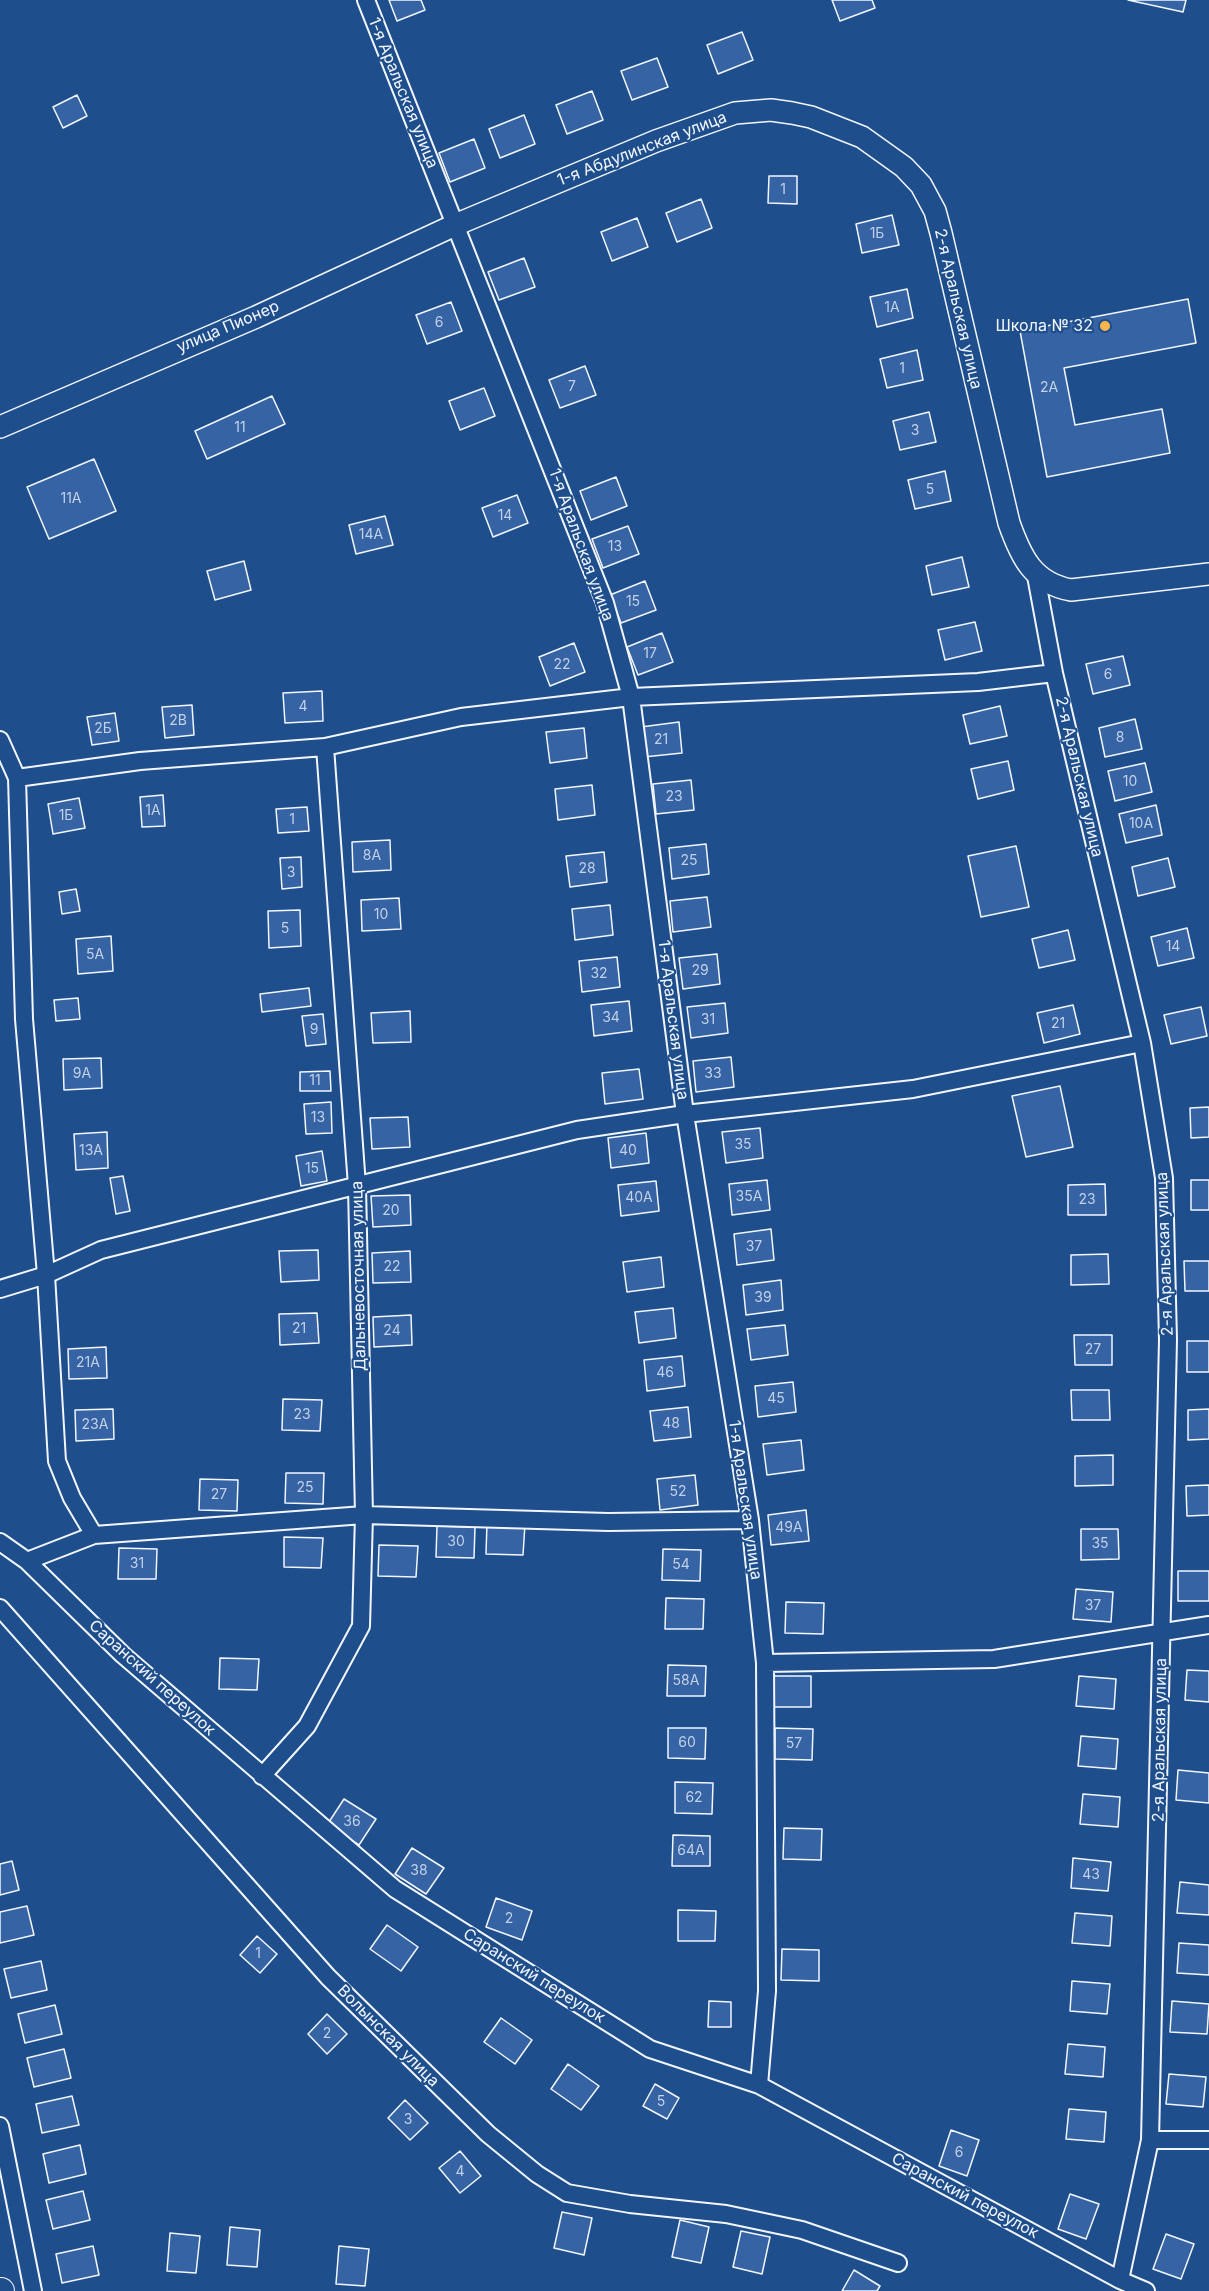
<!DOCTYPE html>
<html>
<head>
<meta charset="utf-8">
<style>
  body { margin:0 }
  canvas { display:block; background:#1f4e8c }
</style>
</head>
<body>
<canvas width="1209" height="2291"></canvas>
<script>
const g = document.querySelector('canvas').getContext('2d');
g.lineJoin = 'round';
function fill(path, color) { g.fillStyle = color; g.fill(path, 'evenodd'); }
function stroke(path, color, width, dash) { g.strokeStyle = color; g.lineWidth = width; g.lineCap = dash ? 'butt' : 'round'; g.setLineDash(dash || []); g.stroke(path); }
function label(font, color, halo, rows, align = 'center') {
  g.font = font + ' Inter,sans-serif'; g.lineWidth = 4.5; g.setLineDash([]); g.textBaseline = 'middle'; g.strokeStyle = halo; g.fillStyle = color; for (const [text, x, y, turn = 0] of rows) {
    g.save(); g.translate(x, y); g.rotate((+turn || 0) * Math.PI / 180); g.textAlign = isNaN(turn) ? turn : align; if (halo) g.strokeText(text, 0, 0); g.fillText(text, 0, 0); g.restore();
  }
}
const building = new Path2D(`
  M 389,0 L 421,0 L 425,10 L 397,21 Z
  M 832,0 L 872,0 L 875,8 L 840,21 Z
  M 1128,0 L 1186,0 L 1183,12 Z
  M 742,32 L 753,60 L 718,74 L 707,45 Z
  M 657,58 L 668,87 L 632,100 L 621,71 Z
  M 592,91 L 603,120 L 567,134 L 556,105 Z
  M 77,95 L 87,116 L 63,128 L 53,107 Z
  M 524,115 L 535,144 L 500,158 L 489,129 Z
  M 474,139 L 485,168 L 450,182 L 439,153 Z
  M 769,176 L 797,176 L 797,204 L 768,203 Z
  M 701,199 L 712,228 L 677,242 L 666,213 Z
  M 892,215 L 899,245 L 862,253 L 856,224 Z
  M 637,218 L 648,247 L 612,261 L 601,232 Z
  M 524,258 L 535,287 L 499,300 L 488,272 Z
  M 907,289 L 913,318 L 877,327 L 870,297 Z
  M 1188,299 L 1196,343 L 1064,368 L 1075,425 L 1162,409 L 1170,453 L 1047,477 L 1020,331 Z
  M 451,302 L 462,331 L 427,344 L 416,315 Z
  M 917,350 L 923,380 L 887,388 L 880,359 Z
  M 585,366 L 596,395 L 560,408 L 549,380 Z
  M 484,388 L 495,416 L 460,430 L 449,401 Z
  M 272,396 L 285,424 L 207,459 L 195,431 Z
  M 929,412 L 936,442 L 900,450 L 893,421 Z
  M 94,459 L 116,511 L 49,539 L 27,487 Z
  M 945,471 L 951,501 L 915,509 L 908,480 Z
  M 616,477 L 627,506 L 591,520 L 580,491 Z
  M 517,495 L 528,523 L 493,537 L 482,508 Z
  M 385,516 L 393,545 L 356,554 L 349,525 Z
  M 628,526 L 639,554 L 603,568 L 592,539 Z
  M 962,557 L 969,587 L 932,595 L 926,566 Z
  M 244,561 L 251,590 L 215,600 L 207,571 Z
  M 645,581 L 656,610 L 621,623 L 610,595 Z
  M 975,622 L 982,651 L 945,660 L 938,630 Z
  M 662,633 L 673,662 L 638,675 L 627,647 Z
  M 574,643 L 585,672 L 550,686 L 539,657 Z
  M 1123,656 L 1130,685 L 1093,694 L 1086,664 Z
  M 322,691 L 323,721 L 285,723 L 283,693 Z
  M 192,705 L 194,735 L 165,738 L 162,707 Z
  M 1000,706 L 1007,736 L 970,744 L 963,715 Z
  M 115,713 L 119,741 L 92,745 L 87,717 Z
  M 1135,719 L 1142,749 L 1105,757 L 1099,728 Z
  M 679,722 L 682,753 L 644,757 L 641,727 Z
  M 584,728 L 587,758 L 550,763 L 546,732 Z
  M 1008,761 L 1014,790 L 978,799 L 971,769 Z
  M 1145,763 L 1152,792 L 1115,801 L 1108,771 Z
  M 691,780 L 694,810 L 656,814 L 653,784 Z
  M 592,785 L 595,815 L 558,820 L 555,789 Z
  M 163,795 L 165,826 L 142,827 L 140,797 Z
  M 79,798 L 85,828 L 53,834 L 48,804 Z
  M 1156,805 L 1162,835 L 1126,843 L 1119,814 Z
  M 307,807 L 309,831 L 278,833 L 276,809 Z
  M 390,840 L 391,870 L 353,872 L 352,842 Z
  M 706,844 L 709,874 L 672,879 L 669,848 Z
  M 1016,846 L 1029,907 L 981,917 L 968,856 Z
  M 604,852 L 607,882 L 570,887 L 566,856 Z
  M 301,857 L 302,887 L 282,889 L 280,858 Z
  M 1168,858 L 1175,887 L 1138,896 L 1132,867 Z
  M 76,889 L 80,911 L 62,914 L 59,892 Z
  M 707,897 L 711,927 L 673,932 L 670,901 Z
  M 399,898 L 401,929 L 362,931 L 361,900 Z
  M 610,905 L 613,935 L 575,940 L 572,909 Z
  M 300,910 L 301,946 L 269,948 L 268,911 Z
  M 1187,928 L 1194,958 L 1158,966 L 1151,937 Z
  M 1068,930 L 1075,960 L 1039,968 L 1032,939 Z
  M 111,936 L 113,971 L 78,974 L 76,939 Z
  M 717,954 L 720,984 L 683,989 L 679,958 Z
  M 617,957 L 620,987 L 582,992 L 579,961 Z
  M 309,988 L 311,1006 L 262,1012 L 260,994 Z
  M 78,998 L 80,1019 L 56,1021 L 54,1000 Z
  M 629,1001 L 632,1031 L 594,1036 L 591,1005 Z
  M 725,1003 L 728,1033 L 691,1038 L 687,1007 Z
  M 1073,1005 L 1080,1034 L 1044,1043 L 1037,1013 Z
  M 1201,1007 L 1207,1036 L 1171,1044 L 1164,1015 Z
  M 410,1011 L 411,1042 L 373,1043 L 371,1013 Z
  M 323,1014 L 326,1044 L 306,1046 L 302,1016 Z
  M 731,1057 L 734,1087 L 696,1092 L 693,1061 Z
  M 101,1058 L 102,1088 L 64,1090 L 63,1059 Z
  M 639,1069 L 643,1099 L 605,1104 L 602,1073 Z
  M 330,1071 L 331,1091 L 300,1091 L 300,1072 Z
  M 1060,1086 L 1073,1147 L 1026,1157 L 1012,1096 Z
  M 331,1102 L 332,1133 L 306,1134 L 304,1104 Z
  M 1209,1107 L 1209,1137 L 1191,1138 L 1190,1108 Z
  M 408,1117 L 410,1147 L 372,1149 L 370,1118 Z
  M 760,1128 L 763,1158 L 726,1163 L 722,1132 Z
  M 107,1132 L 108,1168 L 76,1170 L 74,1134 Z
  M 646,1133 L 649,1163 L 611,1168 L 608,1138 Z
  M 322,1151 L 327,1181 L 301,1186 L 296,1156 Z
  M 123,1176 L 130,1211 L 116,1214 L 110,1178 Z
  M 767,1180 L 770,1210 L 732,1215 L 729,1184 Z
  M 1191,1180 L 1209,1180 L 1209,1210 L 1191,1210 Z
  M 656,1181 L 659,1211 L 621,1216 L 618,1185 Z
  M 1105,1184 L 1106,1215 L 1068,1215 L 1068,1185 Z
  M 410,1195 L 411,1225 L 373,1227 L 371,1196 Z
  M 771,1229 L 774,1260 L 737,1265 L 734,1234 Z
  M 318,1250 L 319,1280 L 281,1282 L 279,1251 Z
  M 410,1251 L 411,1282 L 373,1283 L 372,1253 Z
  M 1108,1254 L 1109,1284 L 1071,1285 L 1071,1255 Z
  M 661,1257 L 664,1287 L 627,1292 L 623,1262 Z
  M 1184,1261 L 1209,1261 L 1209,1291 L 1185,1291 Z
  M 781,1280 L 783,1310 L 746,1315 L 743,1285 Z
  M 673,1308 L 676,1338 L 639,1343 L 635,1312 Z
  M 317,1313 L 319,1343 L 280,1345 L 279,1314 Z
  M 411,1315 L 412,1345 L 374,1347 L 373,1317 Z
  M 785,1325 L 788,1355 L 751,1360 L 747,1329 Z
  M 1074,1335 L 1112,1335 L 1112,1365 L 1075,1365 Z
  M 1187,1341 L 1209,1341 L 1209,1372 L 1187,1372 Z
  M 106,1347 L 107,1378 L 69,1379 L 68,1349 Z
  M 682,1356 L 685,1386 L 647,1391 L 644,1360 Z
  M 793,1382 L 796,1412 L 758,1417 L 755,1386 Z
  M 1071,1390 L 1109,1390 L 1110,1420 L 1072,1420 Z
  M 283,1399 L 322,1400 L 320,1431 L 282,1430 Z
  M 688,1407 L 691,1437 L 654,1441 L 650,1411 Z
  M 113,1409 L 114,1439 L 76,1441 L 75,1410 Z
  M 1209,1409 L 1209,1439 L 1188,1440 L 1188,1410 Z
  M 801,1440 L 804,1470 L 767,1475 L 763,1444 Z
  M 1113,1455 L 1113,1485 L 1075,1486 L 1075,1456 Z
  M 286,1473 L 324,1473 L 323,1504 L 285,1503 Z
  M 695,1475 L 698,1505 L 660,1510 L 657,1479 Z
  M 200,1479 L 238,1480 L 237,1511 L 199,1510 Z
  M 1209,1485 L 1209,1515 L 1187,1516 L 1186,1486 Z
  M 806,1510 L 809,1541 L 771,1545 L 768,1515 Z
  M 487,1523 L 525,1524 L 523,1555 L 486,1554 Z
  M 437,1526 L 475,1527 L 474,1558 L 436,1557 Z
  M 1081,1529 L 1118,1529 L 1119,1559 L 1081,1560 Z
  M 284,1537 L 323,1538 L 321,1568 L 284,1567 Z
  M 379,1545 L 418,1546 L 416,1577 L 378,1576 Z
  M 119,1548 L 157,1549 L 156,1579 L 118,1579 Z
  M 663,1549 L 701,1550 L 700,1581 L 662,1580 Z
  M 1178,1571 L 1209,1571 L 1209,1601 L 1178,1601 Z
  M 1076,1589 L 1113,1592 L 1111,1622 L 1073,1619 Z
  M 666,1598 L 704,1599 L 703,1629 L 665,1629 Z
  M 786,1602 L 824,1603 L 823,1634 L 785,1633 Z
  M 220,1658 L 259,1659 L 257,1690 L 219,1689 Z
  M 668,1665 L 706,1666 L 705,1696 L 667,1696 Z
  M 1187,1670 L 1209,1671 L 1209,1702 L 1185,1700 Z
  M 774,1676 L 811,1676 L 811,1707 L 773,1707 Z
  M 1079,1676 L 1116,1679 L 1114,1709 L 1076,1706 Z
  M 668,1728 L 706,1728 L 705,1759 L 668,1758 Z
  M 775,1728 L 813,1729 L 812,1760 L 775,1759 Z
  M 1081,1736 L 1118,1739 L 1116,1769 L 1078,1766 Z
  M 1178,1770 L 1209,1773 L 1209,1803 L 1176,1800 Z
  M 675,1782 L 713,1783 L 712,1814 L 675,1813 Z
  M 1083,1794 L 1120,1797 L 1118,1827 L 1080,1824 Z
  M 344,1799 L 376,1819 L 359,1845 L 327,1825 Z
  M 784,1828 L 822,1829 L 821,1860 L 783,1859 Z
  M 673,1835 L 710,1836 L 710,1866 L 672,1866 Z
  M 412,1848 L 444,1868 L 426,1894 L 395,1874 Z
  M 1073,1858 L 1111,1862 L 1108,1891 L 1071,1888 Z
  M 12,1861 L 19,1890 L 0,1895 L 0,1864 Z
  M 1180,1882 L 1209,1885 L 1209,1915 L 1177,1913 Z
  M 496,1898 L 532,1911 L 522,1940 L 486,1927 Z
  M 27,1906 L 34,1935 L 0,1943 L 0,1912 Z
  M 678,1910 L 716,1911 L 715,1941 L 678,1941 Z
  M 1075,1913 L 1112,1916 L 1110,1946 L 1072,1943 Z
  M 387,1925 L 418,1947 L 401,1971 L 370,1949 Z
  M 257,1936 L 277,1954 L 260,1973 L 240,1955 Z
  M 1179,1943 L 1209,1945 L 1209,1975 L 1177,1973 Z
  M 782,1949 L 819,1950 L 819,1981 L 781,1980 Z
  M 41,1961 L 47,1990 L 11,1998 L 4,1969 Z
  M 1072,1981 L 1110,1984 L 1107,2014 L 1070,2011 Z
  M 709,2001 L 731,2002 L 731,2027 L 708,2027 Z
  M 1172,2001 L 1209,2004 L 1207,2034 L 1170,2032 Z
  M 55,2005 L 62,2034 L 25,2043 L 18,2014 Z
  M 327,2014 L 347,2034 L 327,2054 L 308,2034 Z
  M 501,2018 L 532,2040 L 515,2064 L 484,2042 Z
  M 1068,2044 L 1105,2047 L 1103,2077 L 1065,2074 Z
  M 64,2049 L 71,2078 L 34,2087 L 27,2058 Z
  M 568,2064 L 599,2086 L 581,2110 L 551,2089 Z
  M 1169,2074 L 1206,2077 L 1203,2107 L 1166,2104 Z
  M 655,2084 L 679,2098 L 667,2119 L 643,2106 Z
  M 72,2096 L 79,2125 L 42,2133 L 36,2104 Z
  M 405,2100 L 428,2123 L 410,2140 L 388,2118 Z
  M 1069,2109 L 1106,2112 L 1104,2142 L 1066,2139 Z
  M 951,2130 L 979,2140 L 967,2176 L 939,2166 Z
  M 80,2145 L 86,2174 L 49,2183 L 43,2154 Z
  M 460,2151 L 481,2176 L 460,2193 L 439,2168 Z
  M 83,2191 L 90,2220 L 53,2229 L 46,2200 Z
  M 1070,2194 L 1099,2204 L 1086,2239 L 1058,2229 Z
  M 562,2212 L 592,2218 L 584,2255 L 554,2248 Z
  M 680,2220 L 709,2227 L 701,2263 L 672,2257 Z
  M 230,2227 L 260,2230 L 257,2267 L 227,2265 Z
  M 741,2231 L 770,2237 L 762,2274 L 733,2267 Z
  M 170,2233 L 200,2236 L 196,2273 L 167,2271 Z
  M 1166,2234 L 1194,2244 L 1181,2279 L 1153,2269 Z
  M 93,2246 L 99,2275 L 62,2283 L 56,2254 Z
  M 339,2246 L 369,2249 L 365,2286 L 336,2284 Z
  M 854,2270 L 880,2286 L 877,2291 L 842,2291 Z`);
fill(building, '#3563a3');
stroke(building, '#f2f6ff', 1.5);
const minor = new Path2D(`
  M 366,0 L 605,603 L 631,697 L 685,1114 L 750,1520 L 765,1663 L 767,1991 L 759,2085
  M 1036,576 L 1054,673 L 1142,1043 L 1164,1178 L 1168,1340 L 1150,2140 L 1120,2280
  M 0,740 L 17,778 L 24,1019 L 46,1275 L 57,1461 L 72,1498 L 94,1535
  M 17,778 L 140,761 L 325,747 L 461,717 L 631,697 L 978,682 L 1054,673
  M 0,1289 L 46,1275 L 101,1250 L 577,1130 L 685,1114 L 913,1089 L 1142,1043
  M 0,1542 L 27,1561 L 123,1655 L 395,1889 L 650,2049 L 759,2085 L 1120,2280 L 1146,2291
  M 27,1561 L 94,1535 L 364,1515 L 608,1522 L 750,1520
  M 0,1608 L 328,1977 L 488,2134 L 537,2174 L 567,2193 L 630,2204 L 726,2214 L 802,2230 L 898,2263
  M 765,1663 L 994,1659 L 1209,1625
  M 262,1776 L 307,1726 L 361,1626 L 364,1515 L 357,1186 L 325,747
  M 0,2126 L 33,2291
  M 1150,2140 L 1209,2140`);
const tertiary = new Path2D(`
  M 0,427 L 256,317 L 455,225 L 656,141 L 735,113 L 771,110 L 792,113 L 811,117 L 862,137 L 904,167 L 921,185 L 935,211 L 941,233 L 1009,523 C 1021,557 1033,583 1071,590 L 1209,574`);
const primary = new Path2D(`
  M 0,2291 L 1,2291`);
stroke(minor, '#f2f6ff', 20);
stroke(tertiary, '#f2f6ff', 24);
stroke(primary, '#f2f6ff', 28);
stroke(minor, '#1f4e8c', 16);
stroke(tertiary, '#1f4e8c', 21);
stroke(primary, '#1f4e8c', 26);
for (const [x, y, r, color] of [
  [1105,326,6,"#ffb74d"]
]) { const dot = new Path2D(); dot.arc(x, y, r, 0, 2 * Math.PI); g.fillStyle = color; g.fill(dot); stroke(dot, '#1f4e8c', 2); }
label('14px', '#c3d1e8', null, [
  ["1",783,190],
  ["1Б",877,234],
  ["1А",892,308],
  ["6",439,323],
  ["1",902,369],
  ["7",572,387],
  ["2А",1049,388],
  ["11",240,428],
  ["3",915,431],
  ["5",930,490],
  ["11А",71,499],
  ["14",505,516],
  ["14А",371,535],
  ["13",615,547],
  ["15",633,602],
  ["17",650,654],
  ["22",562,665],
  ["6",1108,675],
  ["4",303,707],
  ["2В",178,721],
  ["2Б",103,729],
  ["8",1120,738],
  ["21",661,740],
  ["10",1130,782],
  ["23",674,797],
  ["1А",153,811],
  ["1Б",66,816],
  ["1",292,820],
  ["10А",1141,824],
  ["8А",372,856],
  ["25",689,861],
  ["28",587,869],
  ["3",291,873],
  ["10",381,915],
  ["5",285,929],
  ["14",1173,947],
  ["5А",95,955],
  ["29",700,971],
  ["32",599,974],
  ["34",611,1018],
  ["31",708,1020],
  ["21",1058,1024],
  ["9",314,1030],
  ["9А",82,1074],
  ["33",713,1074],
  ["11",315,1081],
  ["13",318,1118],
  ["35",743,1145],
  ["13А",91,1151],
  ["40",628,1151],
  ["15",312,1169],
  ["35А",749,1197],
  ["40А",639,1198],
  ["23",1087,1200],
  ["20",391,1211],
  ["37",754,1247],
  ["22",392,1267],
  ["39",763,1298],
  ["21",299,1329],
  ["24",392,1331],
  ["27",1093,1350],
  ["21А",88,1363],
  ["46",665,1373],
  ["45",776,1399],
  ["23",302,1415],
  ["48",671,1424],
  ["23А",95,1425],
  ["25",305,1488],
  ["52",678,1492],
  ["27",219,1495],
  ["49А",789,1528],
  ["30",456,1542],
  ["35",1100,1544],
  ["31",137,1564],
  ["54",681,1565],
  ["37",1093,1606],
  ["58А",686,1681],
  ["60",687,1743],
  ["57",794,1744],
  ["62",694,1798],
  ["36",352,1822],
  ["64А",691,1851],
  ["38",419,1871],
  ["43",1091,1875],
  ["2",509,1919],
  ["1",258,1954],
  ["2",327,2034],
  ["5",661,2102],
  ["3",408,2120],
  ["6",959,2153],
  ["4",460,2172]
]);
label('16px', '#f2f6ff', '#1f4e8c', [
  ["1-я Аральская улица",403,93,68],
  ["1-я Абдулинская улица",642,149,-21],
  ["2-я Аральская улица",958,309,77],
  ["улица Пионер",228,327,-23],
  ["1-я Аральская улица",581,545,70],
  ["2-я Аральская улица",1079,777,77],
  ["1-я Аральская улица",673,1020,83],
  ["2-я Аральская улица",1165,1254,-92],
  ["Дальневосточная улица",359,1276,-91],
  ["1-я Аральская улица",745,1500,82],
  ["Саранский переулок",152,1678,42],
  ["2-я Аральская улица",1160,1740,-89],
  ["Саранский переулок",534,1976,32],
  ["Волынская улица",388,2036,45],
  ["Саранский переулок",965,2196,28]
]);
label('16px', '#f2f6ff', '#1f4e8c', [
  ["Школа № 32",1093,326]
], 'right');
</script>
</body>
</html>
